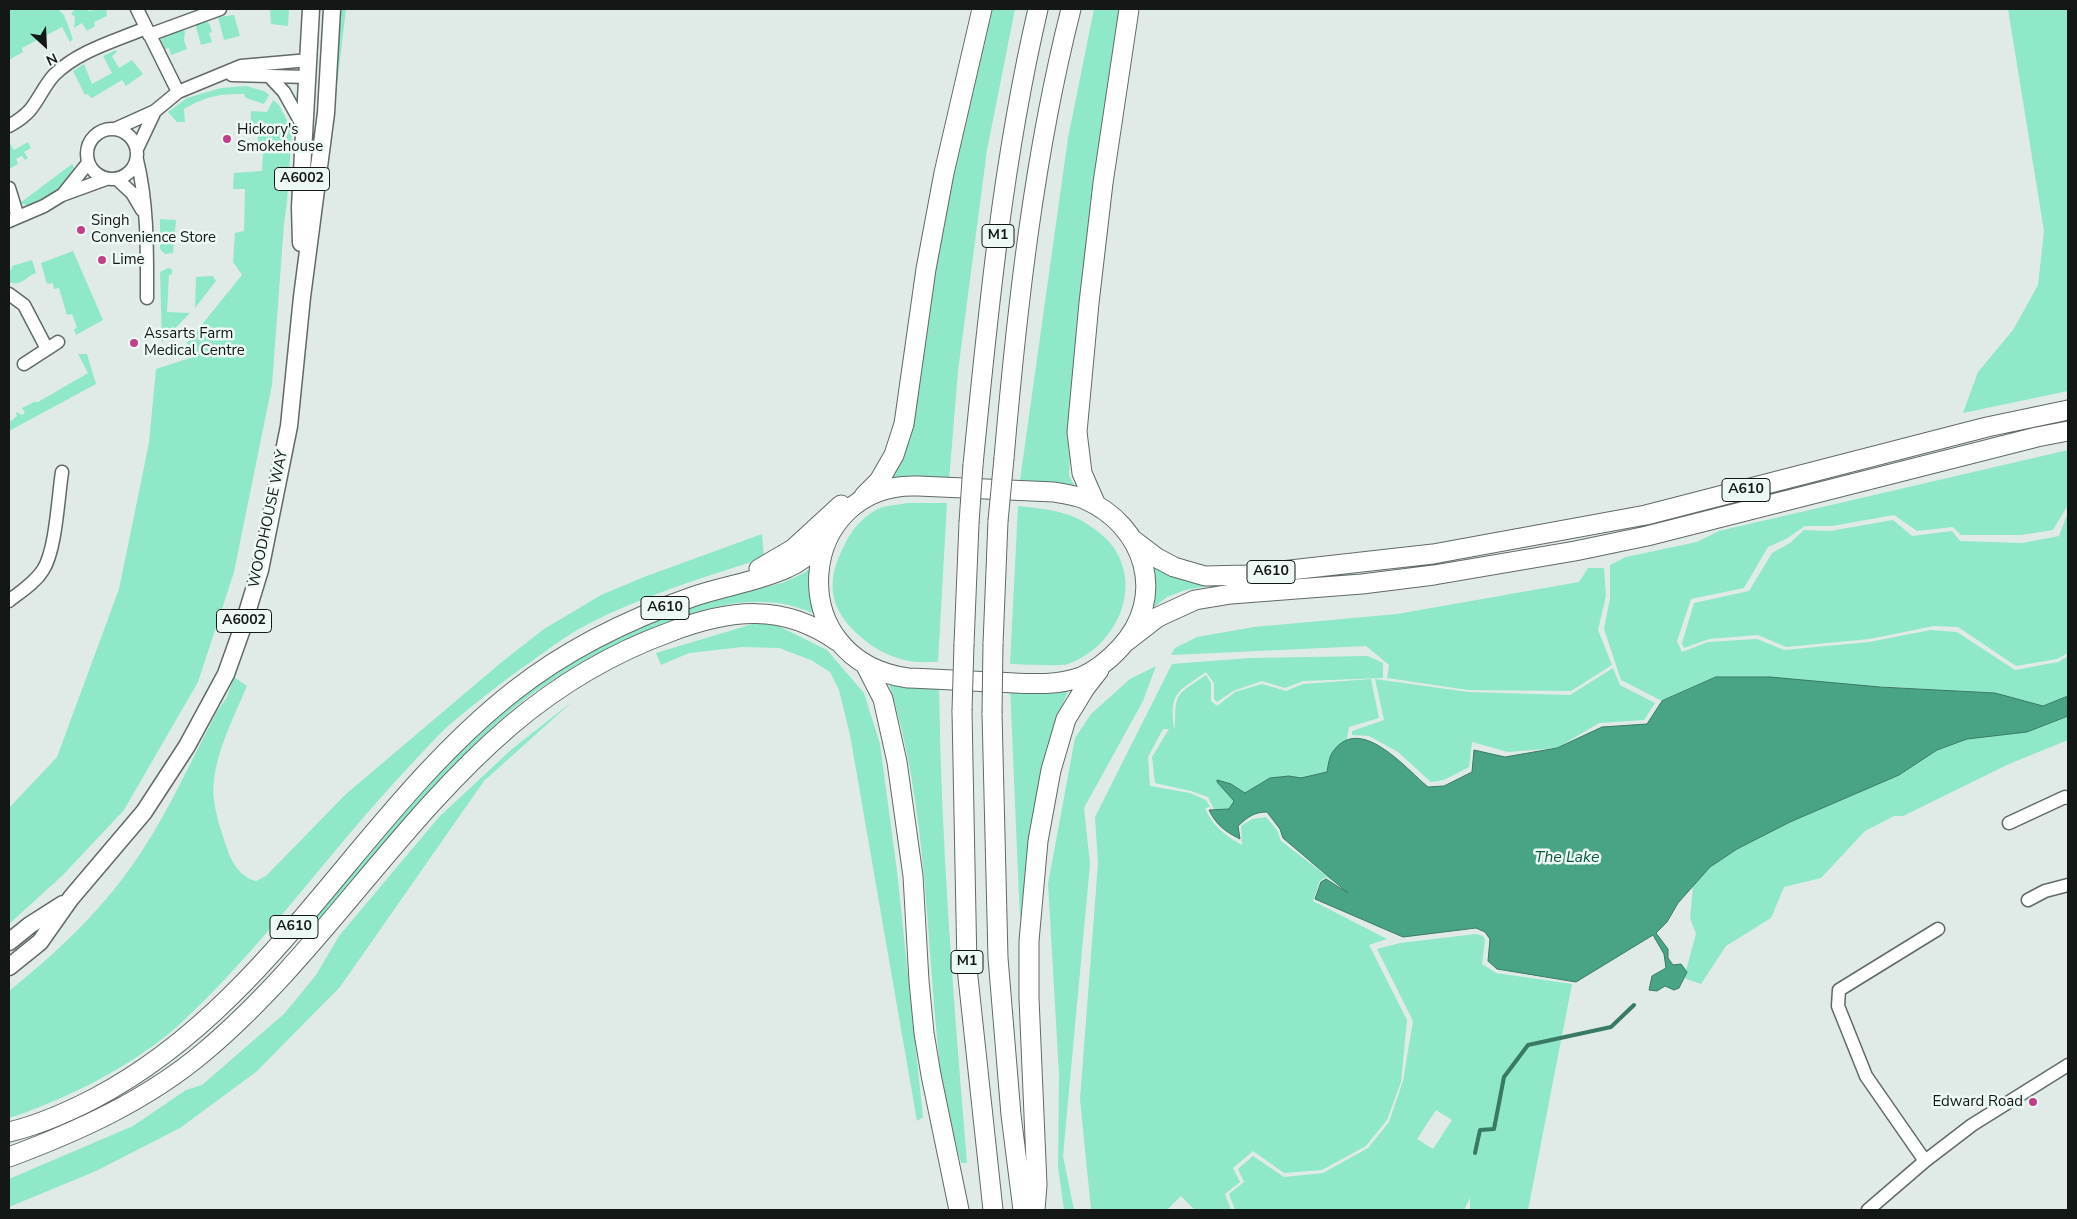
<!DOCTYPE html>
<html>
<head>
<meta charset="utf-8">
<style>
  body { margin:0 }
  #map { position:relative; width:2077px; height:1219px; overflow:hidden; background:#e0ebe7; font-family:"Nunito Sans",sans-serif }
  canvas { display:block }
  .frame { position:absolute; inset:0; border:10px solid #131715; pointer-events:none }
  .north { position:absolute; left:20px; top:20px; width:50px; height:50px; -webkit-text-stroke:4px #edf9f4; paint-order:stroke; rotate:155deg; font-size:14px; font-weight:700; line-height:20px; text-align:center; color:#131715 }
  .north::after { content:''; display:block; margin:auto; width:18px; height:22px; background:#131715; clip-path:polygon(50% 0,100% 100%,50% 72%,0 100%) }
</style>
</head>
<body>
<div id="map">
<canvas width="2077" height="1219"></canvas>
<div class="frame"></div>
<div class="north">N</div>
</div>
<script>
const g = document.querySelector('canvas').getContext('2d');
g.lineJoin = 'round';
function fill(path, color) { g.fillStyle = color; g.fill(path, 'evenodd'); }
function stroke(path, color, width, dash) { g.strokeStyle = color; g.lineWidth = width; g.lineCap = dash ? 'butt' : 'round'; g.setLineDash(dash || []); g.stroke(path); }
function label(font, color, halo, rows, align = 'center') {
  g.font = font + ' "Nunito Sans",sans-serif'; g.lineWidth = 5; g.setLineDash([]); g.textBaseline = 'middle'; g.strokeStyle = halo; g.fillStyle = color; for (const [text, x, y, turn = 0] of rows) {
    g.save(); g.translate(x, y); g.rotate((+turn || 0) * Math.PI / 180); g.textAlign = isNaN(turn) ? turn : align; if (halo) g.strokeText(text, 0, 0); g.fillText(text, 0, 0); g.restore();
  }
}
fill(new Path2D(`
  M 9,9 L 59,10 L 64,15 L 73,39 L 70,42 L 62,27 L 22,48 L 23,52 L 9,60 Z
  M 75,9 L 88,9 L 88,11 L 106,9 L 107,16 L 94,22 L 95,26 L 87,31 L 82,23 L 74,28 L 75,17 L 71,14 Z
  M 270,9 L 289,9 L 288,26 L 271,24 Z
  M 337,9 L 346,9 L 329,154 L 337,27 Z
  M 990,9 L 1015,9 L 987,150 L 958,371 L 949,481 L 884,484 L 916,386 L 954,163 Z
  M 1094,9 L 1121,9 L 1073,384 L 1069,476 L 1077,490 L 1019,487 L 1068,138 Z
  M 2008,9 L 2068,9 L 2068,391 L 1963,413 L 1978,372 L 2013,330 L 2038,285 L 2044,231 Z
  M 234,15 L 240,36 L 224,40 L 218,17 Z
  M 203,20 C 210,22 210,25 212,32 L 209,33 L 212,42 L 201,45 L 195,23 Z
  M 177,28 L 185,31 L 184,40 L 187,49 L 171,55 L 169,48 L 165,49 L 161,40 L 163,36 Z
  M 116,50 L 117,52 L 112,56 L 119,68 L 132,60 L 143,74 L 126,86 L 122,80 L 92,98 L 87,94 L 85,95 L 73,71 L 84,64 L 92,84 L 112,73 L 103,56 Z
  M 246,86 L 264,91 L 269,95 L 264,104 L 246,98 L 244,94 C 218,94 207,96 184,109 L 185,122 L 177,122 L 168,112 L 187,98 L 221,88 Z
  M 273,100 L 279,105 L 292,130 L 287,202 L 284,224 L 272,385 L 234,572 L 198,682 L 124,810 L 63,875 L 9,924 L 9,808 L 57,757 L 119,589 L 149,443 L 156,369 L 193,357 L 187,343 L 242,275 L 233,262 L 235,233 L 244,231 L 245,189 L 233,189 L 234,173 L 262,171 L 263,153 L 257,153 L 258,136 L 250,136 L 251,111 L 267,112 Z
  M 9,142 L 14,150 L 28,142 L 31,148 L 24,152 L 28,158 L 25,160 L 22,156 L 16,159 L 18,164 L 9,169 Z
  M 72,164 L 74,168 L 59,189 L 29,206 L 20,203 Z
  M 160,219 L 176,220 L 173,253 L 165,254 L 160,249 Z
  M 73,251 L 103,320 L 76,335 L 74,329 L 77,328 L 72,314 L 67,315 L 59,288 L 54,289 L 53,283 L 47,284 L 41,263 Z
  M 32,260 L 36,273 C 25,277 21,287 9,282 L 9,270 L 12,269 L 12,266 Z
  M 168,268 L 172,269 L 172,274 L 169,275 L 167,312 L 190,313 L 162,342 L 160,272 Z
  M 213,276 L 216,281 L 195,308 L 196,277 Z
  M 78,354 L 87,354 L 96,384 L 9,431 L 9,418 L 11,421 L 17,416 L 16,413 L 17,412 L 22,415 L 25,413 L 22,408 L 34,402 L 38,402 L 88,373 Z
  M 2068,450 L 2068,505 L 2053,530 L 2021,535 L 1961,535 L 1953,527 L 1917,531 L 1894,515 L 1832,526 L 1805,526 L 1786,539 L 1768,547 L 1744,588 L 1691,599 L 1677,641 L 1682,652 L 1708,642 L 1757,639 L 1784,650 L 1869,642 L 1931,630 L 1957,632 L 2015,670 L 2058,662 L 2068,656 L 2068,696 L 2043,706 L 1995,693 L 1716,677 L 1662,701 L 1621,680 L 1604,629 L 1610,598 L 1610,565 L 1626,557 L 1697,542 L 1719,531 Z
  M 907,503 L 947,503 L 938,662 C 927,662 915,663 904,660 C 888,656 873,648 861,637 C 829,610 825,582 844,546 C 852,529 863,516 880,508 C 888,505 898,505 907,503 Z
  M 1018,506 C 1041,509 1067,510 1087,524 C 1098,531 1111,541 1117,553 C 1141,596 1111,649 1068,664 C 1059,667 1022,664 1010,664 Z
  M 2068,512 L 2068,653 L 2057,659 L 2016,666 L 1958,627 L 1934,626 L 1869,639 L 1786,647 L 1758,635 L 1709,639 L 1684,648 L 1682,643 L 1694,603 L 1749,591 L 1772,553 L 1790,543 L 1804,530 L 1830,531 L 1893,520 L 1912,536 L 1952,531 L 1960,541 L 2022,543 L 2059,536 Z
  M 762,534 L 764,558 C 705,577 644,595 588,624 C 568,634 550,648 532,661 C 503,681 475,703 448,726 C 433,740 419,756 405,771 C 328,853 263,947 181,1023 C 137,1064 65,1100 9,1118 L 9,991 C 54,955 97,915 131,867 C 165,820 190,762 218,710 L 227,697 L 234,677 L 247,686 C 235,715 218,747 214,780 C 211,802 220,828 227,848 C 231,862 241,878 256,881 L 266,876 L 346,794 L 503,661 L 544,629 L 601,595 L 644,577 Z
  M 1149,561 L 1165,570 L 1350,571 L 1352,575 L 1209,586 L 1185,590 L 1167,597 L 1150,610 Z
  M 815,564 L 819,616 C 770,592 723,602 673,620 C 630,636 587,657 548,683 C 506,710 470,748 437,785 C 393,832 352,882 310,930 L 309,927 L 314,920 L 398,817 L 444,767 L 507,705 L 577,657 L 657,618 L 706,602 L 782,583 L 804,573 Z
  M 1588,568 L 1604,568 L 1606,596 L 1598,630 L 1612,665 L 1571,691 L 1468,690 L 1387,678 L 1389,665 L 1366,646 L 1171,655 L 1175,648 L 1197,637 L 1254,627 L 1397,614 L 1579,582 Z
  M 766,620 L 827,650 L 864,693 L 880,744 L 897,871 L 923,1117 L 917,1121 L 850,735 L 839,690 L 830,672 L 811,660 L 779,648 L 742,647 L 689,653 L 661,665 L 656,653 Z
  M 1368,656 L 1383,663 L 1383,678 L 1303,681 L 1285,688 L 1262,681 L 1233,691 L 1217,702 L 1214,699 L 1214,683 L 1206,672 C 1178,692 1169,691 1174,728 L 1175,727 C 1175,691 1177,695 1206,675 L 1211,683 L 1211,701 L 1217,706 L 1235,692 L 1262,684 L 1286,691 L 1303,684 L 1371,679 L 1379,718 L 1349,727 L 1347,739 L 1332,753 L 1327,772 L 1301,778 L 1289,776 L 1270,778 L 1245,793 L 1231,784 L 1217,782 L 1234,801 L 1229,809 L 1214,809 L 1208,797 L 1191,791 L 1155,783 L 1152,757 L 1169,729 L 1163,729 L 1148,757 L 1150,786 L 1190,793 L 1206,800 L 1210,807 L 1205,808 C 1212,826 1226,836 1242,845 L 1241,826 L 1252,819 L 1266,817 L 1277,830 L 1281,841 L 1344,889 L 1326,877 L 1320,881 L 1313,901 L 1387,939 L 1369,945 L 1407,1020 L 1401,1082 L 1387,1120 L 1366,1146 L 1322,1170 L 1284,1173 L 1253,1151 L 1233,1168 L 1240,1182 L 1225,1194 L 1231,1210 L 1195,1210 L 1181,1196 L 1167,1210 L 1091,1210 L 1080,1099 L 1098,863 L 1095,817 L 1172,664 L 1251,658 Z
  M 1156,666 L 1143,701 L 1084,808 L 1090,864 L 1063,1156 L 1074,1210 L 1064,1210 L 1058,1167 L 1059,1075 L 1048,884 L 1075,738 L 1091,714 L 1130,679 Z
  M 1613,668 L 1620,685 L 1655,703 L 1644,720 L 1599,723 L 1557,748 L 1508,752 L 1472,742 L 1469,767 L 1444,780 L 1431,782 L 1398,752 L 1369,736 L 1352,735 L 1352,731 L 1384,720 L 1375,679 L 1468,692 L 1570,695 Z
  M 888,681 L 939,686 C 941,845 954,1004 967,1163 L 961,1163 C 954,1136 946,1109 942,1082 C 925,949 930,810 888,681 Z
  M 1010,686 L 1070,687 C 1036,761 1031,841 1020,920 Z
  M 573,701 L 484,781 L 340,987 L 256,1072 L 180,1128 L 96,1171 L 9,1207 L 9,1179 L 133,1126 L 186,1090 L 202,1085 L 285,1013 L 316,975 L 339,936 L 439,817 L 512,749 Z
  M 2068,716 L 2068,740 L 2009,764 L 1903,816 L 1894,816 L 1865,831 L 1821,878 L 1784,887 L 1771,918 L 1726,946 L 1701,984 L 1684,978 L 1696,934 L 1690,918 L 1693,886 L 1710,866 L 1737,849 L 1790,822 L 1899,775 L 1937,750 L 1967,739 L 2027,732 Z
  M 1476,934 L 1483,936 L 1485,940 L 1482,964 L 1496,973 L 1572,984 L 1528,1210 L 1470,1210 L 1470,1198 L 1464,1210 L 1235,1210 L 1229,1194 L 1244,1182 L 1238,1169 L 1253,1156 L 1284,1177 L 1323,1173 L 1368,1148 L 1389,1122 L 1403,1081 L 1413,1021 L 1377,949 L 1400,943 ZM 1436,1110 L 1452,1120 L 1433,1149 L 1417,1139 Z`), '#8fe8c7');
const water = new Path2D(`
  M 1716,677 L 1770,677 L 1880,687 L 1995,693 L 2043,706 L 2068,696 L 2068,716 L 2027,732 L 1967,739 L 1937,750 L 1899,775 L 1790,822 L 1737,849 L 1710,867 L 1678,903 L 1667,922 L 1656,933 L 1668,949 L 1668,958 L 1673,965 L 1681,964 L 1687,972 L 1679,988 L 1674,990 L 1665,986 L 1657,991 L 1649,990 L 1652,976 L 1666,968 L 1664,954 L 1653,935 L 1576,982 L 1497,969 L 1488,961 L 1490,939 L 1485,932 L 1476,928 L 1403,937 L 1315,899 L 1321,882 L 1326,879 L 1348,893 L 1283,838 L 1280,829 L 1267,812 C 1254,812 1248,817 1238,826 L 1240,839 C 1226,832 1216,825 1209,810 L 1229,809 L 1234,801 L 1217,782 L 1217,780 L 1231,784 L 1245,793 L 1270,778 L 1289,776 L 1301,778 L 1327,772 C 1328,766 1329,758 1332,753 C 1359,712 1405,768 1428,787 L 1444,786 L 1472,772 L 1474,750 L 1505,757 L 1557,748 L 1602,727 L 1647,724 L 1662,701 Z`);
fill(water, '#49a486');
stroke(water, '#397a64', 1);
stroke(new Path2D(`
  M 1475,1153 L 1480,1130 L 1494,1129 L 1504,1077 L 1528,1045 L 1611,1027 L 1634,1005`), '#397a64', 4);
const minor = new Path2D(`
  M 137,9 L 178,92
  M 149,35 L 220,9
  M 232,75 L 308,77
  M 269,76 L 284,92 L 304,128
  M 9,126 C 16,122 24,117 30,110 C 39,99 44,86 54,75 C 78,51 115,41 146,28
  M87 154a25 25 0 1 1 50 0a25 25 0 1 1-50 0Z
  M 115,129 L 155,111 L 178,92 L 241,66 L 309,60
  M 137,149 L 155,111
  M 137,160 C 148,205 147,252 147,298
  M 117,179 L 132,193 L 142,210
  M 9,188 L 18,217
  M 64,193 L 88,163
  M 9,221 L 44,206 L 62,195 L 106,179
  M 9,294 L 24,305 L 47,349
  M 24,364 L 58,342
  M 9,601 C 20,592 35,583 43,570 C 56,550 58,498 62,472
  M 2009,823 L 2065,797 L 2068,798
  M 2028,900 L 2045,891 L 2068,885
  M 1925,1161 L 1866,1076 L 1838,1006 L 1839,990 L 1938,929
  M 1868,1210 L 1925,1161 L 1972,1125 L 2068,1065`);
const major = new Path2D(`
  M 301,243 L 300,207 L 311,9
  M 9,942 L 30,925 L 63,904
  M 9,967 L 40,942 L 71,898 L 144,812 L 187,746 L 226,674 L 242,629 L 260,570 L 289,426 L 302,297 L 326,113 L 332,9`);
const highway = new Path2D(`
  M 1004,458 C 1017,307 1034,155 1071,9
  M 973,465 C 988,312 1003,159 1038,9
  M 918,486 L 1054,492 C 1064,494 1075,495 1084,499 C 1145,525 1168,597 1120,648 C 1109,660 1097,670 1081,677 C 1053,687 1024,683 995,682 C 966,681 937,679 908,678 C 778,660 797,481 918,486 Z
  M 864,496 L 879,481 L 894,455 L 904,424 L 926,269 L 944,173 L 982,9
  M 1096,505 L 1082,473 L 1077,432 L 1089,303 L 1103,183 L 1129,9
  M 1132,539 L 1157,558 L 1174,567 L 1205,576 L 1246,575 L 1433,554 L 1646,515 L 1987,427 L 2068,410
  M 759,569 L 793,549 L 841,505
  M 1127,641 L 1158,617 L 1195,600 L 1231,594 L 1362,584 L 1434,575 L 1575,551 L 1647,536 L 2037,437 L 2068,431
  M 964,644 L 969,523
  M 993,644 L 998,521
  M 866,666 L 883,699 L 897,762 L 913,876 L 919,981 L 924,1033 L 931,1075 L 959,1210
  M 962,711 L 967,968 L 993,1210
  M 992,713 L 998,958 L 1011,1115 L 1023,1210
  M 9,1132 C 39,1125 68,1112 95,1098 C 273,1005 360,812 514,691 C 566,650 629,619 692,597 C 723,586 757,582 787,568 C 803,561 815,549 828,538
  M 9,1157 C 79,1131 147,1100 204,1052 C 318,956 397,823 510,726 C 557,686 612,653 670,632 C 730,609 783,603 837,641
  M 1035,1210 L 1037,1185 L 1029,998 L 1029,941 L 1038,841 L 1051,770 L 1066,719 L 1085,688 L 1099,670`);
stroke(minor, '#616a66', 15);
stroke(major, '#616a66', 19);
stroke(highway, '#616a66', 21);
stroke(minor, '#fff', 12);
stroke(major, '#fff', 16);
stroke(highway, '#fff', 19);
const highwayBridge = new Path2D(`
  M 998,521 L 1004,458
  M 969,523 L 973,465
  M 962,711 L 964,644
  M 992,713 L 993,644`);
stroke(highwayBridge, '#616a66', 21, []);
stroke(highwayBridge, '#fff', 19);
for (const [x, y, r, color] of [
  [227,139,5,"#c03f89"],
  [81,230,5,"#c03f89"],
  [102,260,5,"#c03f89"],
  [134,343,5,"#c03f89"],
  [2033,1102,5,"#c03f89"]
]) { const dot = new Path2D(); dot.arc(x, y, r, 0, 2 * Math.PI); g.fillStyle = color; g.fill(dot); stroke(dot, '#edf9f4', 2); }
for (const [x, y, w] of [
  [302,179,55],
  [998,236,32],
  [1746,490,48],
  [1271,572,48],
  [665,608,48],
  [244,621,55],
  [294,927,48],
  [967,962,32]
]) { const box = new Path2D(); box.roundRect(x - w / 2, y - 11.5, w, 23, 4); g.fillStyle = '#edf9f4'; g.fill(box); stroke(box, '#131715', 1); }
label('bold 14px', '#131715', null, [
  ["A6002",302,179],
  ["M1",998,236],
  ["A610",1746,490],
  ["A610",1271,572],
  ["A610",665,608],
  ["A6002",244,621],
  ["A610",294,927],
  ["M1",967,962]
]);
label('15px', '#131715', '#edf9f4', [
  ["Hickory's",237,130],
  ["Smokehouse",237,147],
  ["Singh",91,221],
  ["Convenience Store",91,238],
  ["Lime",112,260],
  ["Assarts Farm",144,334],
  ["Medical Centre",144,351],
  ["Edward Road",2023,1102,"right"]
], 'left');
label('15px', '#131715', '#edf9f4', [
  ["WOODHOUSE WAY",269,519,-78]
]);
label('italic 16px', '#095641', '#edf9f4', [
  ["The Lake",1567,858]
]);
</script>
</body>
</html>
